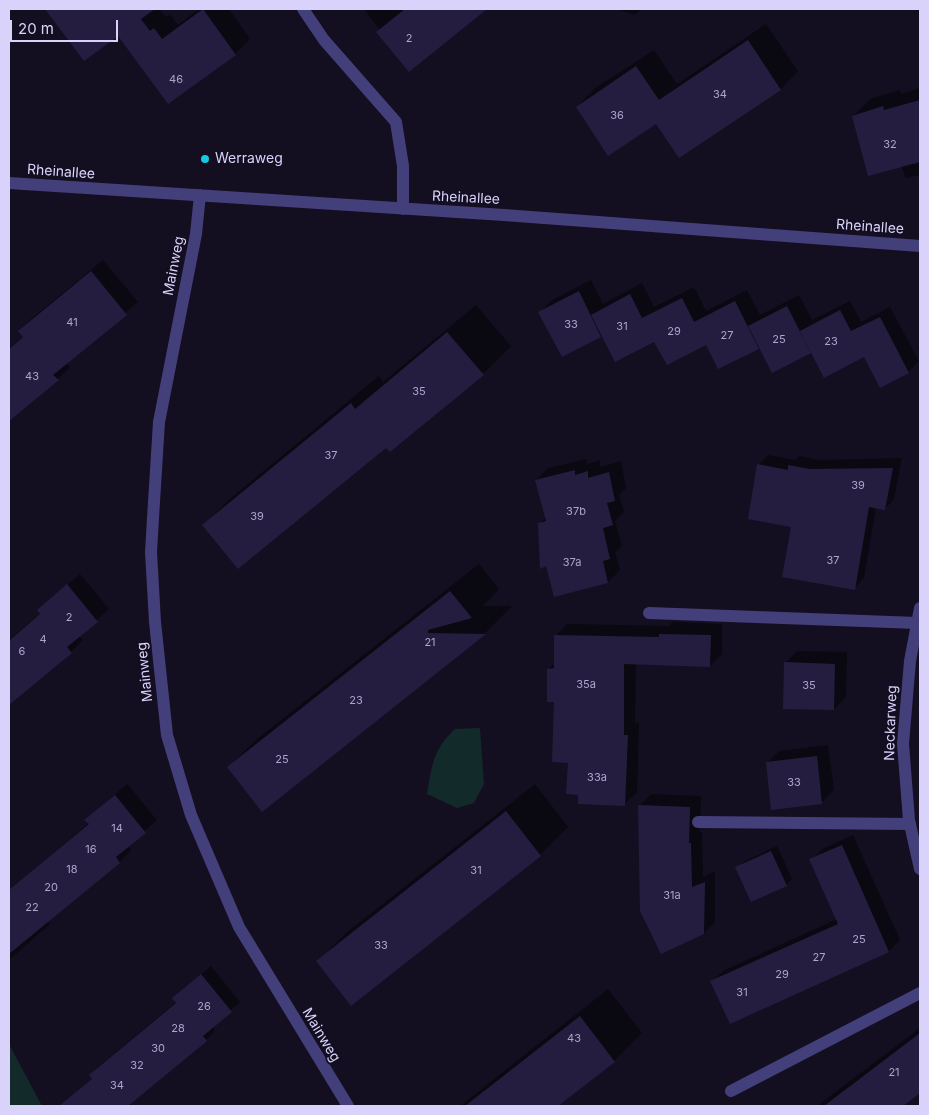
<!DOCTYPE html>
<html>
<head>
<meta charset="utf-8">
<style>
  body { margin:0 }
  #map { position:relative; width:929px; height:1115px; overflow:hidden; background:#130f21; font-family:Inter,sans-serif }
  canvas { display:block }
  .frame { position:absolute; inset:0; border:10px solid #d9d3fb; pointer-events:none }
  .scale { position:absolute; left:10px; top:20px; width:108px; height:22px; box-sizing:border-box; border:2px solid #d9d3fb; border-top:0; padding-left:6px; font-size:15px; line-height:18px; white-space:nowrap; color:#d9d3fb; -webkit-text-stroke:4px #130f21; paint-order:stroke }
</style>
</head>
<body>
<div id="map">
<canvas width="929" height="1115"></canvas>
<div class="frame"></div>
<div class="scale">20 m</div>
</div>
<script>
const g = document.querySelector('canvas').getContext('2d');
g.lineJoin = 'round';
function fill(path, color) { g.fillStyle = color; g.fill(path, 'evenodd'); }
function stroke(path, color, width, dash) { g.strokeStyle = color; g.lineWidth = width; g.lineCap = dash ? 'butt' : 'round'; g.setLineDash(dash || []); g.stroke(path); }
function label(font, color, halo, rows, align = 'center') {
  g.font = font + ' Inter,sans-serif'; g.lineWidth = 4; g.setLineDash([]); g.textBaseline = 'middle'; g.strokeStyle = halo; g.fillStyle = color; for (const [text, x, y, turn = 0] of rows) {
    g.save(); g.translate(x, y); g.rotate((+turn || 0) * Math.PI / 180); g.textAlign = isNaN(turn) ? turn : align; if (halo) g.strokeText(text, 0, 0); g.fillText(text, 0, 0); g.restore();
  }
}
fill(new Path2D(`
  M 480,728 L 484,784 L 474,803 L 457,808 L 427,794 C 432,766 433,749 455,729 Z
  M 9,1044 L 42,1106 L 9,1106 Z`), '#132a2a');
fill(new Path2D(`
  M 46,9 L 159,9 L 166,17 L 170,14 L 178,25 L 199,9 L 229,9 L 250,39 L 235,54 L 168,103 L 119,34 L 84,60 Z
  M 364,9 L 485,9 L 410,70 Z
  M 616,9 L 642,9 L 635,15 Z
  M 766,24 L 798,71 L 781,89 L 679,157 L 656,122 L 577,107 L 594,89 L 654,50 L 677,84 Z
  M 920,88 L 920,175 L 906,178 L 901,166 L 853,116 L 870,99 L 900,90 L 901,94 Z
  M 103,260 L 138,302 L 66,363 L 70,367 L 58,379 L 9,420 L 9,348 L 23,336 L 19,331 L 31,319 Z
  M 591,280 L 603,304 L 642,283 L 654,307 L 694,287 L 706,311 L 747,290 L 760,315 L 799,295 L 812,320 L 850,301 L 861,322 L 890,307 L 919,361 L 908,372 L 880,386 L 865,355 L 655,340 L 602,334 L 562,355 L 540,312 L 552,300 Z
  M 476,305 L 511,346 L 483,374 L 387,446 L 204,525 L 232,497 L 379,376 L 383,382 Z
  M 768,455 L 795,460 L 799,456 L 820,460 L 902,458 L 894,499 L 885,509 L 876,507 L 864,578 L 854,588 L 793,526 L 758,465 Z
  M 587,459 L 587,464 L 600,460 L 600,467 L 621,461 L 626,488 L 619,495 L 624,512 L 615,521 L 622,546 L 615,552 L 620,570 L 608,582 L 539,524 L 546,517 L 536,480 L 548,468 Z
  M 479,564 L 499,589 L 483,606 L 512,606 L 485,633 L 262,810 L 228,767 L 257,739 Z
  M 80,574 L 109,609 L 79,636 L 83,640 L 71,652 L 9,703 L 9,640 L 41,613 L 38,610 Z
  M 672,622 L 722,624 L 722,654 L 710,666 L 636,664 L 635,723 L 639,723 L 637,792 L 625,804 L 580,793 L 569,761 L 548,669 L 555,663 L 555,636 L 567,624 L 669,626 Z
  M 797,651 L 847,652 L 846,697 L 834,709 L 785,663 Z
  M 828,745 L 834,790 L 822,802 L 767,763 L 779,751 Z
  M 127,784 L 157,820 L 128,846 L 131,850 L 120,862 L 47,921 L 50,924 L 9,960 L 9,891 L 89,823 L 86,820 Z
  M 535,784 L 568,827 L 540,855 L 352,1004 L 318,961 L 346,933 Z
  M 651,794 L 701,796 L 700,832 L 702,832 L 703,877 L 715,871 L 715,922 L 704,933 L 639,806 Z
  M 853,835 L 900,940 L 889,951 L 731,1023 L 712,982 L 723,971 L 837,919 L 811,860 L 822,849 Z
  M 777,846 L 792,879 L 786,885 L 737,868 L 743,862 Z
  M 211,966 L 240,1002 L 212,1026 L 215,1031 L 206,1040 L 130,1103 L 132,1106 L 68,1106 L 65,1103 L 93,1078 L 90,1075 L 99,1066 L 176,1002 L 183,989 Z
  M 608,989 L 642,1033 L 614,1061 L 556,1106 L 460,1106 Z
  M 920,1028 L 920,1092 L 901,1106 L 817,1106 Z`), '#0007');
fill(new Path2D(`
  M 45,9 L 155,9 L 141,19 L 150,31 L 154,28 L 162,39 L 203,9 L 236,55 L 168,104 L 118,36 L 84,61 Z
  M 405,9 L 487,9 L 409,72 L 376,32 Z
  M 748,40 L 781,90 L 679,158 L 656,124 L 608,156 L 576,107 L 636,66 L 659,100 Z
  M 920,100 L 920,162 L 868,176 L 852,116 L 883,106 L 884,110 Z
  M 91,271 L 127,315 L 53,375 L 59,380 L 9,421 L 9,349 L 23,337 L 18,331 Z
  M 579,291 L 601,337 L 562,357 L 538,312 Z
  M 630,294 L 642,318 L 682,298 L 694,322 L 735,301 L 759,349 L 718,369 L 706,345 L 667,365 L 654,342 L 615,362 L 591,315 Z
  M 787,306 L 811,353 L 772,373 L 748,326 Z
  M 840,310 L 851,331 L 880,317 L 909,373 L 880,388 L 864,357 L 824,378 L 800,331 Z
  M 447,332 L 484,375 L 390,452 L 386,448 L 238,569 L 202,525 L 351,403 L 355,409 Z
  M 757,464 L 788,470 L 788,465 L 810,469 L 893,468 L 885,510 L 869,507 L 855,590 L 782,577 L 791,527 L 748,519 Z
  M 575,470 L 575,475 L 588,471 L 588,478 L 609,472 L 615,501 L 607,503 L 613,525 L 603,528 L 610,559 L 603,561 L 608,583 L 554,597 L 546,566 L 540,569 L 538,523 L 546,521 L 535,480 Z
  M 67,584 L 98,622 L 67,647 L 72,653 L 9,705 L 9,641 L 40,614 L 37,610 Z
  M 450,591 L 472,618 L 428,630 L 428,633 L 486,634 L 262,812 L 227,767 Z
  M 659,634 L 711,635 L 710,667 L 624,664 L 624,735 L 628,735 L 625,806 L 578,804 L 578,795 L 566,794 L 568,763 L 552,762 L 554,702 L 547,702 L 547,669 L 554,668 L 554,635 L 659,637 Z
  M 784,662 L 835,664 L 834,710 L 783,709 Z
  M 817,756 L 822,804 L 771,810 L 766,762 Z
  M 115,795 L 146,833 L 116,857 L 120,863 L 9,954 L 9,890 L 89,824 L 84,820 Z
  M 638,805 L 690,807 L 689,843 L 691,843 L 692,887 L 705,882 L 704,934 L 661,954 L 640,911 Z
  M 506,811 L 541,856 L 351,1006 L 316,961 Z
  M 842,845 L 889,952 L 730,1024 L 710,981 L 838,924 L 809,859 Z
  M 771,851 L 787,886 L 751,902 L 735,867 Z
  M 201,974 L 232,1012 L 203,1036 L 207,1041 L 128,1106 L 59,1106 L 92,1079 L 89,1075 L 176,1003 L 172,998 Z
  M 580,1016 L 615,1062 L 558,1106 L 465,1106 Z
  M 920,1033 L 920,1093 L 903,1106 L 824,1106 Z`), '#251d40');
stroke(new Path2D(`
  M 649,613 L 917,623
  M 698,822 L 910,824
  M 731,1091 L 920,993`), '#433f7b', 12);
stroke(new Path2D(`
  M 303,9 L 324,40 L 396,122 L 403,166 L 403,209
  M 9,183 L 504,215 L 920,246
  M 200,195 L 196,234 L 159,422 L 153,518 L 151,552 L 155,622 L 167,735 L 191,815 L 239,927 L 348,1106
  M 920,608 L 910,661 L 903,744 L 909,820 L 920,869`), '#433f7b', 12);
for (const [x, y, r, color] of [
  [205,159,5,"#15c9e5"]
]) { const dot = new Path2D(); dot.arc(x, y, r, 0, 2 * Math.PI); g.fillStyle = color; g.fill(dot); stroke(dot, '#130f21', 2); }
label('11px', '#aca6cc', null, [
  ["2",409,39],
  ["46",176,80],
  ["34",720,95],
  ["36",617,116],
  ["32",890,145],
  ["41",72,323],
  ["33",571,325],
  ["31",622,327],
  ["29",674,332],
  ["27",727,336],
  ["25",779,340],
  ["23",831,342],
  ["43",32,377],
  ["35",419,392],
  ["37",331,456],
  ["39",858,486],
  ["37b",576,512],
  ["39",257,517],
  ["37",833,561],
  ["37a",572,563],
  ["2",69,618],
  ["4",43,640],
  ["21",430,643],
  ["6",22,652],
  ["35a",586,685],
  ["35",809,686],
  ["23",356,701],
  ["25",282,760],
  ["33a",597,778],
  ["33",794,783],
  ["14",117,829],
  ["16",91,850],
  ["18",72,870],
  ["31",476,871],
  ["20",51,888],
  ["31a",672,896],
  ["22",32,908],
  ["25",859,940],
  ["33",381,946],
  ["27",819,958],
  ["29",782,975],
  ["31",742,993],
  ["26",204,1007],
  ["28",178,1029],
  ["43",574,1039],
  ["30",158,1049],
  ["32",137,1066],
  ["21",894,1073],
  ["34",117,1086]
]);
label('14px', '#d9d3fb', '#130f21', [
  ["Werraweg",215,159]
], 'left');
label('14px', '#d9d3fb', '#130f21', [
  ["Rheinallee",61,172,4],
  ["Rheinallee",466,198,3],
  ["Rheinallee",870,227,4],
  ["Mainweg",174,266,-79],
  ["Mainweg",145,672,-96],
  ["Neckarweg",891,723,-88],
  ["Mainweg",321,1035,59]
]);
</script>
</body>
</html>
